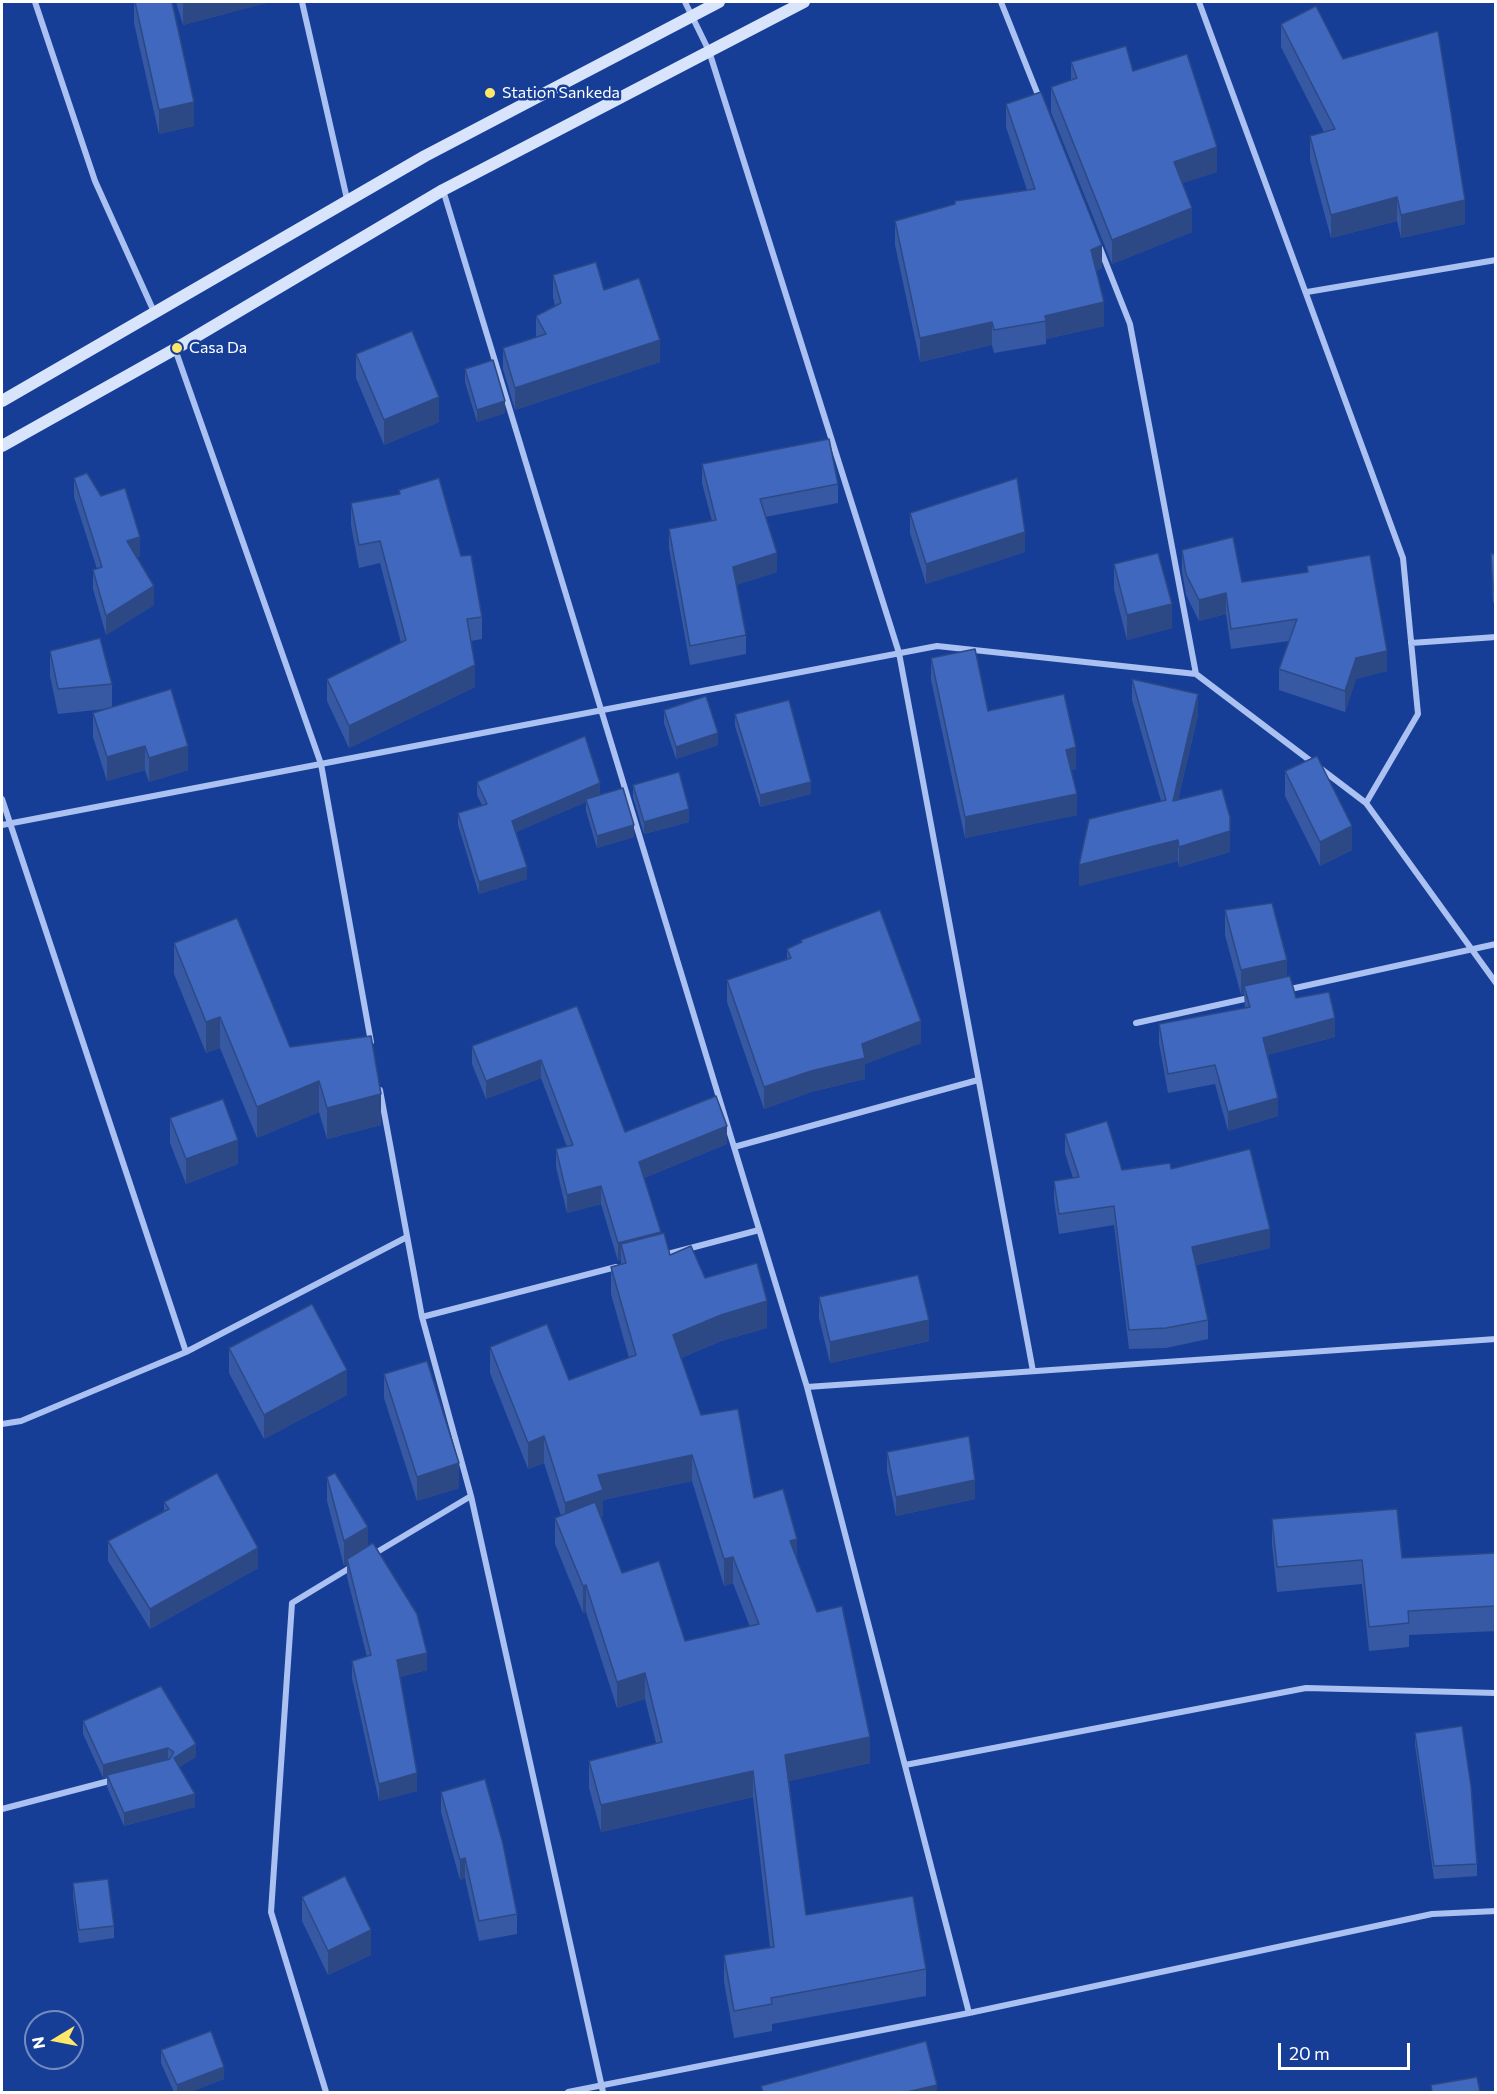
<!DOCTYPE html>
<html>
<head>
<meta charset="utf-8">
<style>
  body { margin:0 }
  #map { position:relative; width:1497px; height:2094px; overflow:hidden; background:#173e96; font-family:Commissioner,sans-serif }
  canvas { display:block }
  .frame { position:absolute; inset:0; border:3px solid #fff; pointer-events:none }
  .north { position:absolute; left:24px; top:2010px; width:60px; height:60px; box-sizing:border-box; background:#173e96; border:2px solid #748bc0; border-radius:50%; rotate:260deg; font-size:16px; font-weight:700; line-height:24px; text-align:center; color:#fff }
  .north::after { content:''; display:block; margin:auto; width:21px; height:27px; background:#ffe76a; clip-path:polygon(50% 0,100% 100%,50% 72%,0 100%) }
  .scale { position:absolute; left:1278px; top:2043px; width:132px; height:27px; box-sizing:border-box; border:3px solid #fff; border-top:0; padding-left:8px; font-size:18px; line-height:21px; white-space:nowrap; color:#fff; -webkit-text-stroke:4px #173e96; paint-order:stroke }
</style>
</head>
<body>
<div id="map">
<canvas width="1497" height="2094"></canvas>
<div class="frame"></div>
<div class="north">N</div>
<div class="scale">20 m</div>
</div>
<script>
const g = document.querySelector('canvas').getContext('2d');
g.lineJoin = 'round';
function stroke(path, color, width, dash) { g.strokeStyle = color; g.lineWidth = width; g.lineCap = dash ? 'butt' : 'round'; g.setLineDash(dash || []); g.stroke(path); }
function fill(path, color) { g.fillStyle = color; g.fill(path, 'evenodd'); }
function label(font, color, halo, rows, align = 'center') {
  g.font = font + ' Commissioner,sans-serif'; g.lineWidth = 5; g.setLineDash([]); g.textBaseline = 'middle'; g.strokeStyle = halo; g.fillStyle = color; for (const [text, x, y, turn = 0] of rows) {
    g.save(); g.translate(x, y); g.rotate((+turn || 0) * Math.PI / 180); g.textAlign = isNaN(turn) ? turn : align; if (halo) g.strokeText(text, 0, 0); g.fillText(text, 0, 0); g.restore();
  }
}
stroke(new Path2D(`
  M 35,2 L 95,181 L 155,314
  M 302,2 L 347,199
  M 685,2 L 709,51 L 899,653 L 1033,1371
  M 1001,2 L 1040,100
  M 1199,2 L 1403,558 L 1418,714 L 1366,803
  M 443,190 L 807,1387 L 969,2013
  M 1100,248 L 1130,324 L 1196,674
  M 1307,292 L 1496,260
  M 175,349 L 321,764 L 371,1042
  M 1411,643 L 1496,637
  M 2,799 L 186,1352
  M 2,825 L 937,646 L 1196,674 L 1366,803 L 1496,983
  M 1286,990 L 1496,944
  M 1136,1023 L 1249,998
  M 380,1090 L 422,1317 L 471,1496 L 603,2092
  M 734,1147 L 978,1080
  M 664,1255 L 759,1230
  M 422,1317 L 616,1267
  M 807,1387 L 1496,1339
  M 2,1424 L 21,1421 L 186,1352 L 407,1237
  M 372,1555 L 471,1496
  M 905,1765 L 1306,1688 L 1496,1693
  M 2,1809 L 113,1780
  M 326,2092 L 271,1912 L 292,1603 L 353,1566
  M 568,2092 L 969,2013 L 1432,1914 L 1496,1911`), '#aac1f1', 6);
stroke(new Path2D(`
  M 2,401 L 425,156 L 719,2
  M 2,446 L 175,349 L 443,190 L 804,2`), '#d8e3fc', 12);
fill(new Path2D(`
  M 134,2 L 172,2 L 194,126 L 159,134 L 134,23 Z
  M 176,2 L 270,2 L 183,25 Z
  M 1281,24 L 1343,59 L 1465,224 L 1401,238 L 1397,221 L 1331,238 L 1310,160 L 1310,136 L 1324,132 L 1281,47 Z
  M 1071,62 L 1133,71 L 1217,172 L 1182,183 L 1192,232 L 1112,264 L 1051,112 L 1051,87 L 1071,80 Z
  M 1006,104 L 1102,268 L 1096,271 L 1104,326 L 1046,339 L 1046,344 L 994,353 L 992,345 L 920,362 L 895,245 L 895,221 L 1027,190 L 1006,127 Z
  M 553,275 L 604,290 L 660,362 L 515,410 L 503,369 L 503,348 L 536,337 L 536,316 L 555,306 L 553,297 Z
  M 356,354 L 439,422 L 384,445 L 356,378 Z
  M 465,369 L 505,413 L 477,422 L 465,382 Z
  M 702,464 L 838,484 L 838,503 L 765,517 L 777,572 L 736,585 L 746,635 L 746,654 L 690,665 L 669,548 L 669,529 L 712,521 L 702,483 Z
  M 74,478 L 101,496 L 140,556 L 137,557 L 154,605 L 106,635 L 93,589 L 93,570 L 97,569 L 74,497 Z
  M 399,490 L 461,556 L 482,617 L 482,639 L 471,641 L 475,687 L 349,748 L 327,701 L 327,679 L 401,643 L 380,563 L 359,568 L 351,525 L 351,503 L 399,494 Z
  M 910,513 L 1025,552 L 926,584 L 910,533 Z
  M 1182,550 L 1242,582 L 1307,572 L 1307,566 L 1387,671 L 1356,679 L 1345,712 L 1279,690 L 1279,669 L 1289,641 L 1231,649 L 1226,614 L 1199,621 L 1186,595 L 1182,571 Z
  M 1491,554 L 1496,554 L 1496,602 L 1493,603 Z
  M 1114,564 L 1172,628 L 1127,640 L 1114,589 Z
  M 50,651 L 112,684 L 112,707 L 188,770 L 149,782 L 145,770 L 107,781 L 93,737 L 93,713 L 105,709 L 58,714 L 50,676 Z
  M 931,658 L 988,711 L 1076,769 L 1071,770 L 1077,815 L 965,838 L 931,680 Z
  M 1132,679 L 1198,715 L 1178,800 L 1230,852 L 1179,867 L 1178,861 L 1079,886 L 1161,801 L 1132,700 Z
  M 664,710 L 718,745 L 676,759 L 664,723 Z
  M 735,714 L 811,794 L 760,807 L 735,726 Z
  M 1285,771 L 1352,850 L 1320,866 L 1285,796 Z
  M 477,782 L 600,795 L 634,837 L 597,848 L 586,811 L 586,802 L 516,832 L 527,879 L 479,894 L 458,825 L 458,813 L 482,805 L 477,795 Z
  M 633,785 L 689,822 L 644,834 L 633,797 Z
  M 1225,910 L 1287,976 L 1296,998 L 1335,1037 L 1267,1055 L 1278,1116 L 1228,1131 L 1215,1084 L 1168,1093 L 1159,1043 L 1159,1024 L 1245,1008 L 1244,994 L 1241,995 L 1225,935 Z
  M 801,940 L 921,1043 L 865,1064 L 865,1079 L 811,1092 L 764,1109 L 727,1002 L 727,980 L 787,959 L 787,949 L 801,942 Z
  M 174,943 L 290,1047 L 381,1125 L 327,1139 L 319,1112 L 257,1138 L 220,1048 L 206,1053 L 174,974 Z
  M 577,1006 L 625,1132 L 727,1144 L 644,1178 L 661,1234 L 670,1255 L 705,1278 L 767,1328 L 721,1341 L 681,1358 L 701,1415 L 754,1498 L 797,1559 L 870,1763 L 789,1781 L 806,1915 L 926,1969 L 926,1996 L 772,2024 L 772,2031 L 734,2038 L 724,1982 L 724,1955 L 770,1947 L 753,1797 L 601,1832 L 589,1788 L 589,1761 L 656,1743 L 645,1699 L 617,1708 L 586,1612 L 583,1613 L 555,1544 L 555,1518 L 561,1516 L 544,1463 L 528,1469 L 490,1373 L 490,1347 L 569,1380 L 629,1358 L 611,1294 L 611,1267 L 621,1264 L 621,1260 L 618,1261 L 601,1204 L 567,1213 L 556,1167 L 556,1149 L 567,1147 L 541,1078 L 486,1099 L 472,1064 L 472,1046 ZM 692,1481 L 724,1586 L 733,1583 L 750,1627 L 685,1641 L 622,1573 L 601,1518 L 603,1517 L 603,1500 Z
  M 170,1118 L 238,1164 L 186,1184 L 170,1143 Z
  M 1065,1134 L 1122,1170 L 1171,1169 L 1270,1248 L 1196,1265 L 1208,1320 L 1208,1339 L 1166,1348 L 1129,1349 L 1114,1225 L 1059,1234 L 1054,1200 L 1054,1181 L 1073,1178 L 1065,1153 Z
  M 819,1297 L 929,1341 L 830,1363 L 819,1318 Z
  M 229,1348 L 347,1395 L 264,1439 L 229,1373 Z
  M 384,1374 L 459,1488 L 417,1501 L 384,1398 Z
  M 887,1452 L 975,1499 L 896,1516 L 887,1471 Z
  M 327,1477 L 368,1546 L 427,1670 L 400,1677 L 417,1791 L 379,1801 L 352,1678 L 352,1661 L 367,1657 L 347,1577 L 347,1564 L 344,1566 L 327,1501 Z
  M 164,1502 L 258,1568 L 150,1629 L 108,1561 L 108,1541 L 164,1511 Z
  M 1272,1519 L 1402,1558 L 1496,1553 L 1496,1631 L 1409,1635 L 1409,1647 L 1369,1651 L 1362,1584 L 1277,1592 L 1272,1544 Z
  M 83,1721 L 196,1757 L 179,1767 L 195,1807 L 124,1826 L 107,1787 L 107,1777 L 103,1778 L 83,1734 Z
  M 1415,1733 L 1477,1864 L 1477,1876 L 1434,1879 L 1415,1745 Z
  M 441,1792 L 517,1914 L 517,1934 L 479,1941 L 465,1878 L 460,1880 L 441,1812 Z
  M 73,1883 L 114,1926 L 114,1938 L 79,1943 L 73,1896 Z
  M 302,1897 L 371,1955 L 328,1975 L 302,1921 Z
  M 161,2050 L 224,2079 L 190,2092 L 174,2092 L 161,2063 Z`), '#3759a3');
fill(new Path2D(`
  M 183,2 L 270,2 L 183,25 Z
  M 194,102 L 194,126 L 159,134 L 159,110 Z
  M 1217,147 L 1217,172 L 1174,186 L 1174,162 Z
  M 1397,197 L 1397,221 L 1331,238 L 1331,215 Z
  M 1465,200 L 1465,224 L 1401,238 L 1401,215 Z
  M 1192,208 L 1192,232 L 1112,264 L 1112,240 Z
  M 1102,245 L 1102,268 L 1091,273 L 1091,250 Z
  M 1104,302 L 1104,326 L 1046,339 L 1045,316 Z
  M 992,322 L 992,345 L 920,362 L 920,338 Z
  M 660,340 L 660,362 L 515,410 L 515,388 Z
  M 439,397 L 439,422 L 384,445 L 384,420 Z
  M 505,401 L 505,413 L 477,422 L 477,410 Z
  M 1025,532 L 1025,552 L 926,584 L 926,564 Z
  M 140,537 L 140,556 L 127,560 L 127,541 Z
  M 777,553 L 777,572 L 733,586 L 733,567 Z
  M 154,586 L 154,605 L 106,635 L 106,616 Z
  M 1226,593 L 1226,614 L 1199,621 L 1199,600 Z
  M 1172,604 L 1172,628 L 1127,640 L 1127,615 Z
  M 1387,651 L 1387,671 L 1356,679 L 1345,712 L 1345,691 L 1356,658 Z
  M 475,665 L 475,687 L 349,748 L 349,726 Z
  M 1198,694 L 1198,715 L 1173,822 L 1173,801 Z
  M 718,733 L 718,745 L 676,759 L 676,747 Z
  M 145,746 L 145,770 L 107,781 L 107,757 Z
  M 188,746 L 188,770 L 149,782 L 149,758 Z
  M 1076,747 L 1076,769 L 1066,771 L 1066,750 Z
  M 811,782 L 811,794 L 760,807 L 760,795 Z
  M 600,783 L 600,795 L 586,799 L 586,802 L 512,834 L 512,821 Z
  M 1077,794 L 1077,815 L 965,838 L 965,817 Z
  M 689,809 L 689,822 L 644,834 L 644,822 Z
  M 634,825 L 634,837 L 597,848 L 597,836 Z
  M 1352,826 L 1352,850 L 1320,866 L 1320,842 Z
  M 1230,831 L 1230,852 L 1179,867 L 1179,847 Z
  M 1178,840 L 1178,861 L 1079,886 L 1079,865 Z
  M 527,867 L 527,879 L 479,894 L 479,882 Z
  M 1287,960 L 1287,984 L 1244,986 L 1244,994 L 1241,995 L 1241,970 Z
  M 220,1017 L 220,1048 L 206,1053 L 206,1022 Z
  M 1335,1018 L 1335,1037 L 1263,1056 L 1263,1038 Z
  M 921,1021 L 921,1043 L 865,1064 L 865,1079 L 811,1092 L 764,1109 L 764,1087 L 862,1044 Z
  M 541,1060 L 541,1078 L 486,1099 L 486,1081 Z
  M 319,1081 L 319,1112 L 257,1138 L 257,1107 Z
  M 381,1094 L 381,1125 L 327,1139 L 327,1108 Z
  M 1278,1098 L 1278,1116 L 1228,1131 L 1228,1112 Z
  M 727,1126 L 727,1144 L 639,1180 L 639,1162 Z
  M 238,1140 L 238,1164 L 186,1184 L 186,1159 Z
  M 601,1186 L 601,1204 L 567,1213 L 567,1195 Z
  M 1270,1229 L 1270,1248 L 1192,1266 L 1192,1247 Z
  M 661,1232 L 661,1250 L 621,1244 L 621,1260 L 618,1261 L 618,1243 Z
  M 767,1301 L 767,1328 L 721,1341 L 673,1361 L 673,1335 L 721,1315 Z
  M 929,1320 L 929,1341 L 830,1363 L 830,1342 Z
  M 347,1370 L 347,1395 L 264,1439 L 264,1415 Z
  M 544,1436 L 544,1463 L 528,1469 L 528,1443 Z
  M 692,1455 L 692,1481 L 603,1500 L 603,1517 L 565,1530 L 565,1503 L 598,1475 Z
  M 459,1463 L 459,1488 L 417,1501 L 417,1477 Z
  M 975,1480 L 975,1499 L 896,1516 L 896,1497 Z
  M 368,1527 L 368,1551 L 347,1559 L 347,1564 L 344,1566 L 344,1541 Z
  M 797,1539 L 797,1565 L 790,1541 Z
  M 258,1548 L 258,1568 L 150,1629 L 150,1609 Z
  M 733,1557 L 733,1583 L 724,1586 L 724,1559 Z
  M 586,1585 L 586,1612 L 583,1613 L 583,1586 Z
  M 427,1653 L 427,1670 L 397,1678 L 397,1660 Z
  M 645,1673 L 645,1699 L 617,1708 L 617,1682 Z
  M 870,1737 L 870,1763 L 785,1782 L 785,1755 Z
  M 196,1744 L 196,1757 L 174,1771 L 174,1758 Z
  M 168,1748 L 168,1761 L 103,1778 L 103,1765 Z
  M 753,1771 L 753,1797 L 601,1832 L 601,1805 Z
  M 417,1773 L 417,1791 L 379,1801 L 379,1784 Z
  M 195,1794 L 195,1807 L 124,1826 L 124,1813 Z
  M 465,1858 L 465,1878 L 460,1880 L 460,1860 Z
  M 371,1930 L 371,1955 L 328,1975 L 328,1951 Z
  M 224,2067 L 224,2079 L 190,2092 L 177,2092 L 177,2085 Z
  M 937,2085 L 937,2092 L 907,2092 Z`), '#2d4985');
const building = new Path2D(`
  M 135,2 L 172,2 L 194,102 L 159,110 Z
  M 1316,6 L 1343,59 L 1438,31 L 1465,200 L 1401,215 L 1397,197 L 1331,215 L 1310,136 L 1335,129 L 1281,24 Z
  M 1126,46 L 1133,71 L 1187,54 L 1217,147 L 1174,162 L 1192,208 L 1112,240 L 1051,87 L 1077,78 L 1071,62 Z
  M 1041,92 L 1102,245 L 1091,250 L 1104,302 L 1045,316 L 1046,321 L 994,330 L 992,322 L 920,338 L 895,221 L 955,204 L 955,201 L 1035,189 L 1006,104 Z
  M 596,262 L 604,290 L 639,278 L 660,340 L 515,388 L 503,348 L 546,334 L 536,316 L 561,303 L 553,275 Z
  M 412,331 L 439,397 L 384,420 L 356,354 Z
  M 493,360 L 505,401 L 477,410 L 465,369 Z
  M 829,439 L 838,484 L 760,499 L 777,553 L 733,567 L 746,635 L 690,646 L 669,529 L 716,520 L 702,464 Z
  M 87,473 L 101,496 L 125,488 L 140,537 L 127,541 L 154,586 L 106,616 L 93,570 L 102,567 L 74,478 Z
  M 439,478 L 461,556 L 471,555 L 482,617 L 467,619 L 475,665 L 349,726 L 327,679 L 406,640 L 380,541 L 359,545 L 351,503 L 400,494 L 399,490 Z
  M 1017,478 L 1025,532 L 926,564 L 910,513 Z
  M 1233,537 L 1242,582 L 1308,572 L 1307,566 L 1370,555 L 1387,651 L 1356,658 L 1345,691 L 1279,669 L 1297,619 L 1231,629 L 1226,593 L 1199,600 L 1186,574 L 1182,550 Z
  M 1158,553 L 1172,604 L 1127,615 L 1114,564 Z
  M 1491,554 L 1496,554 L 1496,590 L 1493,590 Z
  M 100,638 L 112,684 L 58,689 L 50,651 Z
  M 975,649 L 988,711 L 1064,694 L 1076,747 L 1066,750 L 1077,794 L 965,817 L 931,658 Z
  M 1132,679 L 1198,694 L 1173,801 L 1222,789 L 1230,817 L 1230,831 L 1179,847 L 1178,840 L 1079,865 L 1089,819 L 1166,800 Z
  M 171,689 L 188,746 L 149,758 L 145,746 L 107,757 L 93,713 Z
  M 706,696 L 718,733 L 676,747 L 664,710 Z
  M 789,700 L 811,782 L 760,795 L 735,714 Z
  M 585,736 L 600,783 L 512,821 L 527,867 L 479,882 L 458,813 L 487,804 L 477,782 Z
  M 1317,756 L 1352,826 L 1320,842 L 1285,771 Z
  M 679,772 L 689,809 L 644,822 L 633,785 Z
  M 623,788 L 634,825 L 597,836 L 586,799 Z
  M 1272,903 L 1287,960 L 1241,970 L 1225,910 Z
  M 880,910 L 921,1021 L 862,1044 L 865,1058 L 811,1071 L 764,1087 L 727,980 L 791,958 L 787,949 L 802,942 L 801,940 Z
  M 237,918 L 290,1047 L 371,1036 L 381,1094 L 327,1108 L 319,1081 L 257,1107 L 220,1017 L 206,1022 L 174,943 Z
  M 1290,976 L 1296,998 L 1329,992 L 1335,1018 L 1263,1038 L 1278,1098 L 1228,1112 L 1215,1065 L 1168,1074 L 1159,1024 L 1250,1007 L 1244,986 Z
  M 577,1006 L 625,1132 L 716,1096 L 727,1126 L 639,1162 L 661,1232 L 618,1243 L 601,1186 L 567,1195 L 556,1149 L 573,1145 L 541,1060 L 486,1081 L 472,1046 Z
  M 223,1099 L 238,1140 L 186,1159 L 170,1118 Z
  M 1107,1121 L 1122,1170 L 1170,1163 L 1171,1169 L 1250,1149 L 1270,1229 L 1192,1247 L 1208,1320 L 1166,1328 L 1129,1330 L 1114,1206 L 1059,1214 L 1054,1181 L 1079,1177 L 1065,1134 Z
  M 664,1233 L 670,1255 L 691,1246 L 705,1278 L 757,1263 L 767,1301 L 721,1315 L 673,1335 L 701,1415 L 738,1409 L 754,1498 L 783,1489 L 797,1539 L 790,1541 L 817,1612 L 842,1606 L 870,1737 L 785,1755 L 806,1915 L 913,1896 L 926,1969 L 771,1998 L 772,2004 L 734,2011 L 724,1955 L 774,1947 L 753,1771 L 601,1805 L 589,1761 L 662,1742 L 645,1673 L 617,1682 L 586,1585 L 583,1586 L 555,1518 L 595,1502 L 622,1573 L 659,1561 L 685,1641 L 759,1624 L 733,1557 L 724,1559 L 692,1455 L 598,1475 L 603,1490 L 565,1503 L 544,1436 L 528,1443 L 490,1347 L 547,1324 L 569,1380 L 636,1355 L 611,1267 L 626,1263 L 621,1244 Z
  M 918,1275 L 929,1320 L 830,1342 L 819,1297 Z
  M 312,1304 L 347,1370 L 264,1415 L 229,1348 Z
  M 427,1361 L 459,1463 L 417,1477 L 384,1374 Z
  M 969,1436 L 975,1480 L 896,1497 L 887,1452 Z
  M 217,1473 L 258,1548 L 150,1609 L 108,1541 L 169,1509 L 164,1502 Z
  M 335,1473 L 368,1527 L 344,1541 L 327,1477 Z
  M 1397,1509 L 1402,1558 L 1496,1553 L 1496,1606 L 1408,1611 L 1409,1623 L 1369,1627 L 1362,1560 L 1277,1567 L 1272,1519 Z
  M 373,1543 L 417,1614 L 427,1653 L 397,1660 L 417,1773 L 379,1784 L 352,1661 L 371,1655 L 347,1559 Z
  M 161,1686 L 196,1744 L 174,1758 L 195,1794 L 124,1813 L 107,1775 L 170,1759 L 174,1752 L 168,1748 L 103,1765 L 83,1721 Z
  M 1462,1726 L 1471,1786 L 1477,1864 L 1434,1866 L 1415,1733 Z
  M 485,1779 L 503,1844 L 517,1914 L 479,1921 L 465,1858 L 460,1860 L 441,1792 Z
  M 345,1876 L 371,1930 L 328,1951 L 302,1897 Z
  M 108,1879 L 114,1926 L 79,1930 L 73,1883 Z
  M 211,2031 L 224,2067 L 177,2085 L 161,2050 Z
  M 926,2041 L 937,2085 L 907,2092 L 763,2092 L 761,2086 Z
  M 1477,2077 L 1480,2092 L 1432,2092 L 1431,2085 Z`);
fill(building, '#4068be');
stroke(building, '#2d4985', 1.5);
for (const [x, y, r, color] of [
  [490,93,6,"#ffe76a"],
  [177,348,6,"#ffe76a"]
]) { const dot = new Path2D(); dot.arc(x, y, r, 0, 2 * Math.PI); g.fillStyle = color; g.fill(dot); stroke(dot, '#173e96', 2); }
label('16px', '#fff', '#173e96', [
  ["Station Sankeda",502,93],
  ["Casa Da",189,348]
], 'left');
</script>
</body>
</html>
